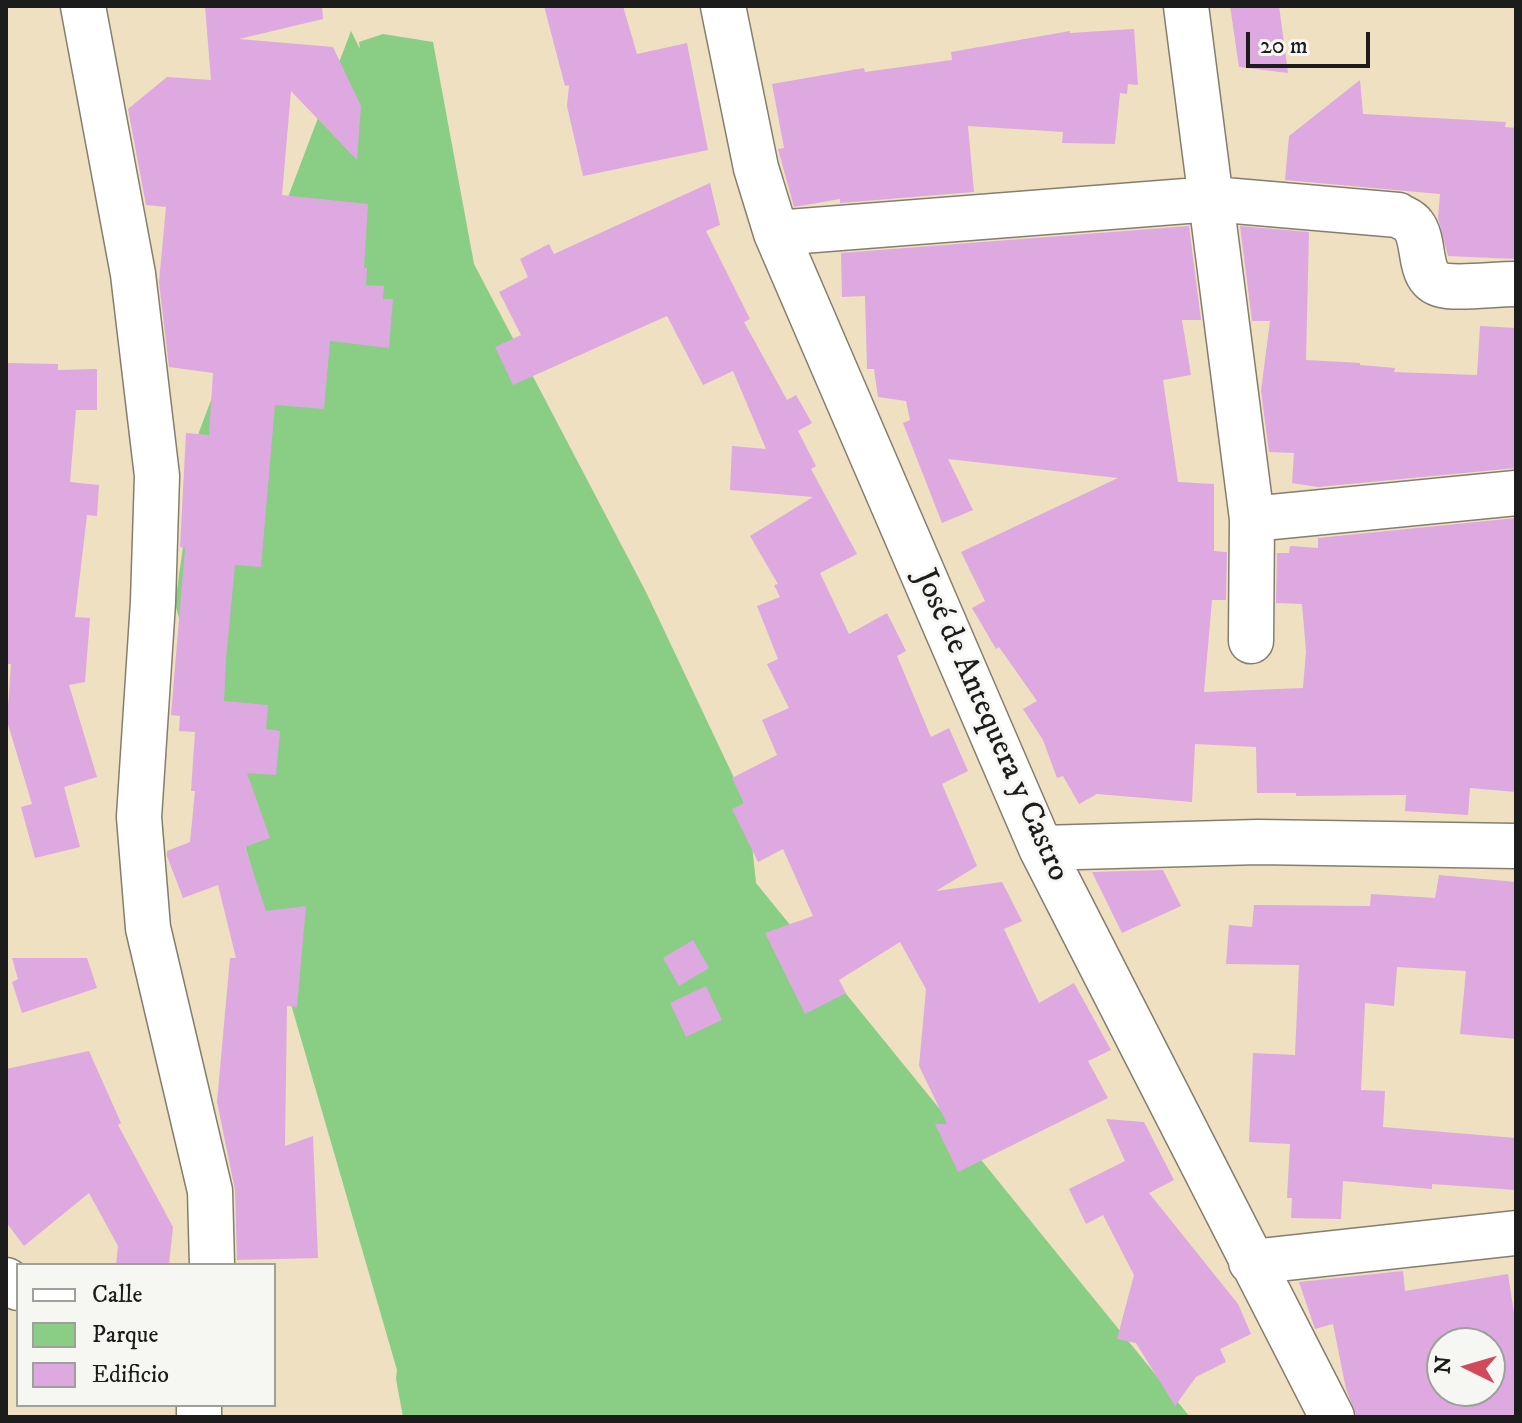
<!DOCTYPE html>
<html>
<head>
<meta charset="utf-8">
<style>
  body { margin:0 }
  #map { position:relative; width:1522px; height:1423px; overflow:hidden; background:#eee0c0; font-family:"IM FELL DW Pica",serif }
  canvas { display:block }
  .frame { position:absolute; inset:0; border:8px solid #1c1c1c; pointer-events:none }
  .legend { position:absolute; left:16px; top:1263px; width:260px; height:144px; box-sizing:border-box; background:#f6f6f2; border:2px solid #9f9f9c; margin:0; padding:10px 14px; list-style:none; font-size:24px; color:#1c1c1c }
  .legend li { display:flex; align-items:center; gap:16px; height:40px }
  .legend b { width:40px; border:2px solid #9f9f9c }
  .north { position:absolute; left:1426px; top:1327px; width:80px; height:80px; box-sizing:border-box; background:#f6f6f2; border:2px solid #9f9f9c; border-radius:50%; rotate:275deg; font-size:22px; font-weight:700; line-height:32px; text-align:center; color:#1c1c1c }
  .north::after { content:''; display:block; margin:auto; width:28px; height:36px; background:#d1495b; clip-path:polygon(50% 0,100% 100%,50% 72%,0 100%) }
  .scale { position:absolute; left:1246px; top:32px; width:124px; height:36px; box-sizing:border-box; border:4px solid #1c1c1c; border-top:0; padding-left:10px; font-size:24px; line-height:28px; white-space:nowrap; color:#1c1c1c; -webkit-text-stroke:6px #f6f6f2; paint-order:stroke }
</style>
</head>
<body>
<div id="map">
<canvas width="1522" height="1423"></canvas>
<div class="frame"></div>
<ul class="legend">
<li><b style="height:10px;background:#fff"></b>Calle</li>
<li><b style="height:22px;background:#8acd85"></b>Parque</li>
<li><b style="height:22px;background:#dda9e0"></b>Edificio</li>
</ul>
<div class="north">N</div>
<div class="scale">20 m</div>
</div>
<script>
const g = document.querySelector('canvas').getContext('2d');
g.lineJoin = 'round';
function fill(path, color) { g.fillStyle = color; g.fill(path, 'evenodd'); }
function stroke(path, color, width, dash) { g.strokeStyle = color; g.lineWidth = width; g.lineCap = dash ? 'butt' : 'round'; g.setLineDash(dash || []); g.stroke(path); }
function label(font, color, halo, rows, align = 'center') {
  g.font = font + ' "IM FELL DW Pica",serif'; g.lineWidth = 6; g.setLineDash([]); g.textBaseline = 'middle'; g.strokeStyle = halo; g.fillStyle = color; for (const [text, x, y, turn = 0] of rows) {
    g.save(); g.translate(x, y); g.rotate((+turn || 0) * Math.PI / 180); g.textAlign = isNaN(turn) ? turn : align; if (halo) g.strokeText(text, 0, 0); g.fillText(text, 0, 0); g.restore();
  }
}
fill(new Path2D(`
  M 351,31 L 360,49 L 359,42 L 383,34 L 433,42 L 474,264 L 646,592 L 735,780 L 749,816 L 756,883 L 1190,1417 L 403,1417 L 396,1379 L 397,1370 L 175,604 L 199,432 Z`), '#8acd85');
fill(new Path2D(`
  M 205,6 L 322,6 L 323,19 L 239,39 L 333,47 L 361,106 L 357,160 L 291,91 L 282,195 L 368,204 L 364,268 L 367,268 L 366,285 L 384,286 L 383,299 L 393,299 L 389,348 L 330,341 L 324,409 L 275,405 L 261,567 L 235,565 L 226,659 L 224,701 L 268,705 L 266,729 L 280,731 L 276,775 L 247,773 L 270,838 L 245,847 L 266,911 L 306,906 L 297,1007 L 287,1006 L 285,1146 L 313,1136 L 318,1258 L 237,1260 L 235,1190 L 217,1102 L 230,958 L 236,958 L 218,885 L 183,898 L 167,856 L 167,851 L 190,842 L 195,791 L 191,791 L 195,732 L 179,731 L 180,716 L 171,715 L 185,548 L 180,547 L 186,433 L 209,435 L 213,373 L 169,367 L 159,282 L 166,207 L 146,205 L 128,109 L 167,77 L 211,80 Z
  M 544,6 L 623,6 L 637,54 L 687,43 L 708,150 L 583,176 L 567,106 L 569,85 L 565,86 Z
  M 1230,6 L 1279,6 L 1288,73 L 1239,67 Z
  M 1134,29 L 1138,85 L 1128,84 L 1127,94 L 1120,93 L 1115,144 L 1062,143 L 1063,132 L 968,126 L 974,192 L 840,203 L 840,199 L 794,207 L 778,149 L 784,148 L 772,84 L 864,68 L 865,72 L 952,60 L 951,52 L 1070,31 L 1070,33 Z
  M 1360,80 L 1363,114 L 1506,122 L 1505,127 L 1516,128 L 1516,259 L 1448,256 L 1438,218 L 1440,194 L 1285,180 L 1289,136 Z
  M 710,183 L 720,225 L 706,231 L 750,319 L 744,322 L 787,400 L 796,395 L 812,423 L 798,431 L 816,466 L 811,469 L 857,554 L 820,573 L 849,634 L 887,613 L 906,651 L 897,656 L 931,737 L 949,728 L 968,771 L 942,784 L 977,866 L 936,891 L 1002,882 L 1022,921 L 1004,929 L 1039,1003 L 1074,983 L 1111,1050 L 1088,1061 L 1108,1098 L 958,1172 L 935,1124 L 947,1124 L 919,1066 L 926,989 L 900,942 L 839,980 L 846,993 L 805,1014 L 765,933 L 813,916 L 783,849 L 758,862 L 732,809 L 744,803 L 732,778 L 777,755 L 762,720 L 789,708 L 767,664 L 778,659 L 757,606 L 780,597 L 774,585 L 778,584 L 750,536 L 813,497 L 730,490 L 732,446 L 766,449 L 733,371 L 703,385 L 667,316 L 513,385 L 495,347 L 521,335 L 499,292 L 528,277 L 520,259 L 549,244 L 554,254 Z
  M 1189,226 L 1201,320 L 1182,320 L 1191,375 L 1163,380 L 1178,482 L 1214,484 L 1214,551 L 1227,552 L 1226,600 L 1212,600 L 1204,692 L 1303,688 L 1306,651 L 1302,604 L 1276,603 L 1277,553 L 1289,553 L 1290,546 L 1318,548 L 1318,538 L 1516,518 L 1516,792 L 1470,788 L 1468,815 L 1405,811 L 1406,795 L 1296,796 L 1296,793 L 1257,793 L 1256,747 L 1195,744 L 1192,802 L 1097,794 L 1079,804 L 1063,776 L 1057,778 L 1043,740 L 1023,709 L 1037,701 L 999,647 L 996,649 L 972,608 L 985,601 L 961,552 L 1118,478 L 948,459 L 973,510 L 942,523 L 903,423 L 910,420 L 906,401 L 878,397 L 874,369 L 867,369 L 865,296 L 842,297 L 841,253 Z
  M 1240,226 L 1309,232 L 1306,360 L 1360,363 L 1360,365 L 1395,368 L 1394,372 L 1477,375 L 1480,326 L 1516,328 L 1516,468 L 1318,487 L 1292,483 L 1294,453 L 1269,452 L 1261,391 L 1270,321 L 1252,321 Z
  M 6,363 L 58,364 L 58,370 L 97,369 L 97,410 L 76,410 L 70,482 L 99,485 L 97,516 L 87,515 L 75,617 L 90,618 L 85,682 L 69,685 L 97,777 L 64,787 L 80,847 L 35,858 L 21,807 L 32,804 L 7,721 L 11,664 L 6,664 Z
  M 1163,870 L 1181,906 L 1122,933 L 1092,872 Z
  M 1439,875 L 1516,882 L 1516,1039 L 1460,1034 L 1466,971 L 1397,967 L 1394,1006 L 1365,1003 L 1361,1090 L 1385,1091 L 1383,1127 L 1516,1138 L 1516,1190 L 1432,1184 L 1432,1189 L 1343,1181 L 1341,1219 L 1291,1218 L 1292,1198 L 1287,1198 L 1290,1144 L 1249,1142 L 1253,1053 L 1295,1055 L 1299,965 L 1226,964 L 1229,925 L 1252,927 L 1254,905 L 1370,906 L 1371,894 L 1435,898 Z
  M 693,940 L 709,968 L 679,986 L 663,958 Z
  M 12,958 L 87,958 L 97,988 L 22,1013 L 12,982 L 18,979 Z
  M 706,986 L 722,1020 L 686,1037 L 670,1003 Z
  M 89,1051 L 121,1123 L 118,1125 L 173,1227 L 169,1265 L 116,1265 L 118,1246 L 89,1193 L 24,1246 L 6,1222 L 6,1069 Z
  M 1106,1119 L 1144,1122 L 1174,1180 L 1149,1193 L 1238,1304 L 1251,1334 L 1220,1349 L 1226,1362 L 1196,1377 L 1175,1406 L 1136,1343 L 1117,1339 L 1134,1275 L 1103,1215 L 1086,1224 L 1069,1189 L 1125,1161 Z
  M 1403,1271 L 1405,1291 L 1508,1274 L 1516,1326 L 1516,1417 L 1357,1417 L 1346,1389 L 1333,1324 L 1315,1329 L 1299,1282 ZM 1442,1343 L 1490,1343 L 1490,1391 L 1442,1391 Z`), '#dda9e0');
const minor = new Path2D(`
  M 83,6 L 133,274 L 157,476 L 153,602 L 139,817 L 148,928 L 210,1191 L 212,1265
  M 723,6 L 756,168 L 776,233 L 1041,848 L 1332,1417
  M 1186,6 L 1252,519 L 1251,641
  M 776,233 L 1212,199 L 1398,215 C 1402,218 1410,220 1413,225 C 1428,244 1414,282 1447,286 C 1469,288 1494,284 1516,284
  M 1252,519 L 1516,493
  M 1041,848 L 1258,842 L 1516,846
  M 1251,1262 L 1516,1233
  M 6,1280 L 18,1288
  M 199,1417 L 199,1405`);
stroke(minor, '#857e6e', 47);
stroke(minor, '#fff', 44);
label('32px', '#1c1c1c', '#f6f6f2', [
  ["José de Antequera y Castro",990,726,66]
]);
</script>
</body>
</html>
